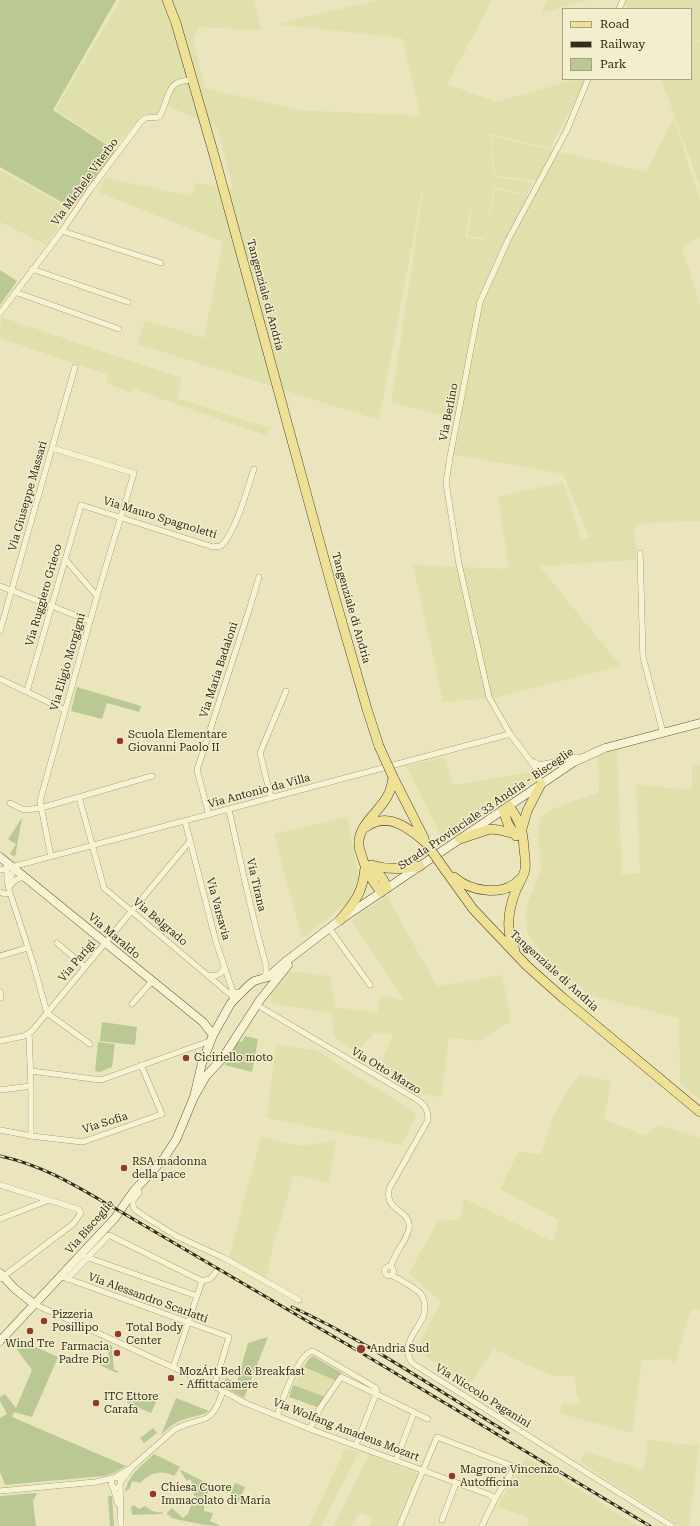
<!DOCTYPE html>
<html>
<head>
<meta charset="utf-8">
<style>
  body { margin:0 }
  #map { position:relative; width:700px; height:1526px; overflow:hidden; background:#ebe5be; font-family:"Roboto Serif",serif }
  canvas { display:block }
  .legend { position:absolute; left:562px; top:8px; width:130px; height:72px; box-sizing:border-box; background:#f3eecd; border:1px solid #a6a086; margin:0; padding:5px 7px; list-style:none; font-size:12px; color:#332b1c }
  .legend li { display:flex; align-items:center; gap:8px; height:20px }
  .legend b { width:20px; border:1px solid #a6a086 }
</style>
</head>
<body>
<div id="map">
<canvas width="700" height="1526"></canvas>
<ul class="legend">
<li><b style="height:5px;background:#eee196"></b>Road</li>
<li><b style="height:5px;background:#332b1c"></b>Railway</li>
<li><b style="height:11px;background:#bac893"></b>Park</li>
</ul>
</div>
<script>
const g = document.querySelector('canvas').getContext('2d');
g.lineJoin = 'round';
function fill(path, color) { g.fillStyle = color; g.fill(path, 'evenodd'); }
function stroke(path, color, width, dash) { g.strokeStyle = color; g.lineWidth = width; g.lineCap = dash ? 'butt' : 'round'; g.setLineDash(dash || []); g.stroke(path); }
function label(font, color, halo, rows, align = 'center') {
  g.font = font + ' "Roboto Serif",serif'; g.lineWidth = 3; g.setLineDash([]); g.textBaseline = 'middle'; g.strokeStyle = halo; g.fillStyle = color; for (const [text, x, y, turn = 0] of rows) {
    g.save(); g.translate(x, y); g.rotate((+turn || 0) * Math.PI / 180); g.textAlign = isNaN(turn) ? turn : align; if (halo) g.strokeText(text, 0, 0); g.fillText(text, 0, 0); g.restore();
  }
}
fill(new Path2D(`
  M 121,0 L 254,0 L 261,30 L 198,27 L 193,41 L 205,88 L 298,110 L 421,116 L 402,38 L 276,24 L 378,0 L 492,0 L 447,84 L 496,102 L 578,79 L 587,79 L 550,148 L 490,134 L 494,177 L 533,183 L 527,195 L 494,187 L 484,238 L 468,236 L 472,204 L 422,192 L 379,420 L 137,344 L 145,320 L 204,338 L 223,242 L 98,192 L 105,178 L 192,196 L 196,183 L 233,189 L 217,126 L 163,105 L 156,114 L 144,114 L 113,148 L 55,109 Z
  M 548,0 L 589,0 L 541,13 Z
  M 623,0 L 700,0 L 700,40 L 691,43 L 691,9 L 626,9 L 627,6 Z
  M 700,41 L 700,186 L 661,79 L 691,79 L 691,45 Z
  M 674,118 L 700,201 L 700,237 L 682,248 L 700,303 L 700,521 L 645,523 L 634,526 L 637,560 L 539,566 L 621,666 L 494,698 L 443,702 L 413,565 L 509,569 L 498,497 L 563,482 L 582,540 L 599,534 L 589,536 L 563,474 L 451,454 L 462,419 L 391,403 L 423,193 L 471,204 L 465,237 L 484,240 L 495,189 L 532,197 L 543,181 L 495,176 L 491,136 L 646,172 Z
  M 0,170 L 71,209 L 46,245 L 0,222 Z
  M 1,317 L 182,378 L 177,398 L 270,428 L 266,436 L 134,389 L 132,393 L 106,383 L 109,375 L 0,338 Z
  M 617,749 L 622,875 L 640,873 L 636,785 L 692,790 L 692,766 L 700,765 L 700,1100 L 680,1082 L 679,1018 L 589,995 L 556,967 L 539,949 L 527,932 L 526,917 L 528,902 L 541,871 L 538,829 L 540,818 L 550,810 L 599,792 L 598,755 Z
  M 445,757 L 453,785 L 531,772 L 534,781 L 443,840 L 406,766 Z
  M 347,817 L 359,877 L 349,902 L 302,938 L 274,834 Z
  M 387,896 L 437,986 L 502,975 L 511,1021 L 481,1041 L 449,1038 L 441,1098 L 418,1091 L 398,1080 L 382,1060 L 393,1035 L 375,1032 L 356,1052 L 333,1036 L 332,1014 L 271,1003 L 271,993 L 279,981 L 289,971 L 330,976 L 335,1007 L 377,1013 L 381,995 L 404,1000 L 351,920 Z
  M 276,1045 L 316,1050 L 417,1114 L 402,1145 L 267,1118 Z
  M 579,1074 L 611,1081 L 604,1120 L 645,1135 L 660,1125 L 700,1138 L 700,1310 L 691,1310 L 675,1363 L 669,1359 L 642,1360 L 632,1433 L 559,1413 L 563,1402 L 582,1405 L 576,1393 L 575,1376 L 556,1376 L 539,1370 L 493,1349 L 469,1385 L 416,1350 L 441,1302 L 409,1273 L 438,1221 L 461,1219 L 463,1198 L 554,1242 L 558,1220 L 500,1189 L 518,1152 L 541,1154 L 553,1115 Z
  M 261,1137 L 301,1146 L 336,1140 L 329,1183 L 294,1175 L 273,1246 L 266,1281 L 229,1257 Z
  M 304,1367 L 337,1381 L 325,1397 L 293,1385 Z
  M 648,1440 L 699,1446 L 689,1526 L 679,1526 L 580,1462 L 585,1451 L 644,1470 Z
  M 345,1449 L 359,1452 L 321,1526 L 309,1526 Z
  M 369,1454 L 419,1474 L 396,1524 L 399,1526 L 369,1526 L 373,1518 L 362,1513 L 358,1514 L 351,1526 L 334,1526 Z
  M 526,1457 L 638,1526 L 527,1526 L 530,1518 L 497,1507 Z`), '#e0e0ac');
fill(new Path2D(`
  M 0,0 L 116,0 L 53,110 L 116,151 L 72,208 L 0,167 Z
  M 0,270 L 17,281 L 0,305 Z
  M 77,687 L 141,706 L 139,712 L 107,703 L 102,719 L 71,711 Z
  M 22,818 L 15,857 L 10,854 L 16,844 L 8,839 Z
  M 102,1022 L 137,1027 L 135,1045 L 100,1041 Z
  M 245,1036 L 258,1039 L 252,1072 L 225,1065 L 238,1041 L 242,1042 Z
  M 98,1042 L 115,1044 L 112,1067 L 100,1072 L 95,1071 Z
  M 268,1337 L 244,1398 L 222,1386 L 226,1378 L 237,1382 L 248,1343 Z
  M 11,1338 L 14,1342 L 16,1338 L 58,1357 L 32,1417 L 14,1412 L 12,1417 L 126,1466 L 114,1473 L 104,1476 L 5,1485 L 0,1472 L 0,1418 L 7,1414 L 0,1401 L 0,1397 L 5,1394 L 16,1408 L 32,1370 L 10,1340 Z
  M 108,1344 L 112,1346 L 114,1370 L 118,1371 L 117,1373 L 93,1362 L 95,1360 L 105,1364 L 109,1363 Z
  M 313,1356 L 342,1373 L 337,1381 L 304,1367 L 308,1360 Z
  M 293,1385 L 326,1397 L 317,1407 L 289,1397 Z
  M 132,1390 L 157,1400 L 151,1413 L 127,1403 Z
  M 176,1398 L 209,1411 C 201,1416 194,1416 185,1419 C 175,1422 168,1428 161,1435 Z
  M 153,1428 L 157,1433 L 144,1443 L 140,1438 Z
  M 154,1454 L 180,1467 L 174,1476 C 161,1469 150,1473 140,1483 L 132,1481 L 130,1488 L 125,1492 C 129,1474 141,1466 154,1454 Z
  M 181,1470 L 211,1485 L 204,1502 L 204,1511 L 213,1513 L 210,1521 L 221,1526 L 204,1525 L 171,1518 L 171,1516 L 166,1514 L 172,1508 L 183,1518 L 188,1514 L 192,1502 L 195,1503 L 197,1497 L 194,1496 L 193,1485 L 190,1479 L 187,1481 L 180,1471 Z
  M 235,1483 L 245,1487 L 237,1506 L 235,1505 L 235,1503 L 231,1501 L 230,1502 L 227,1501 Z
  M 36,1493 L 37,1494 L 33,1501 L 36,1526 L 0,1526 L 0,1496 Z
  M 108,1496 L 112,1496 L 114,1526 L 110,1526 Z
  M 134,1505 L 139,1509 L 145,1506 C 151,1511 155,1513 163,1512 L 162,1514 L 132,1515 L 131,1507 Z`), '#bac893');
const street = new Path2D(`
  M 619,9 L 623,0
  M 62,231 L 161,263
  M 32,269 L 128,302
  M 15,292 L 119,329
  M 0,313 L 62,231 L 89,191 L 140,123 L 145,118 L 159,117 C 171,97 164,80 193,80
  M 640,553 L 643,657 L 663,733
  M 65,559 L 97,596
  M 0,586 L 90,621
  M 0,631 L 75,367
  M 0,679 L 65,710
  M 27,691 L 81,505 L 213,547 L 221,546 C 236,532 247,489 254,469
  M 532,761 L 540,765 L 578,757
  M 541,784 L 535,767 L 510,734 L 489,697 L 459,564 L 446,483 L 450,457 L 480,302 L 508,240 L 567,130 L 588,79
  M 79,797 L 104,888 L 232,996 L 233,1000
  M 271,798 L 260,753 L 286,691
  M 10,803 L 24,810 L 41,808 L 152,776
  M 229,810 C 241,862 251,914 266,965 L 266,975 L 261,979
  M 209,815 L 197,770 L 250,607 L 259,577
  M 185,821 L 216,942 L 233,992 L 237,993 L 241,992
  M 51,857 L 40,801 L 97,596 L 134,473 L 52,448
  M 7,866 L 7,880 L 10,893 L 34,966 L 47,1013 L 90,1044
  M 0,870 L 510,734
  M 10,884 L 11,876 L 16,866
  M 10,886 C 14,880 18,878 25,877
  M 0,892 L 5,894 L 10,893
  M 329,928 L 370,985
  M 57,943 L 85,967
  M 0,956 L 27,948
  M 208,975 C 215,977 222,975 224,967
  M 0,992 L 1,998
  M 132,1004 L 152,981
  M 262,1008 L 416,1099 C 425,1105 428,1109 428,1120 L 389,1189 C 389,1192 388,1196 389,1198 C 391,1211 412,1213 409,1229 C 406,1242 394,1253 391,1266
  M 29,1034 L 31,1086 L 31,1136
  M 0,1041 L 24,1036 L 32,1031 L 190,841
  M 31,1071 L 101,1080 L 210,1041
  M 0,1090 L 31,1086
  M 0,1130 L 31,1136 L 83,1142 L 162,1114 L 141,1065
  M 0,1185 L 78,1209 L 81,1213 L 73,1224 L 0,1279
  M 137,1188 L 139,1193 L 133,1200 L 133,1205 L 134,1209 L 147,1218 L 178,1237 L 224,1258 L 299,1300
  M 0,1219 L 49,1200
  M 86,1257 L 197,1296
  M384.5 1271a4.5 4.5 0 1 1 9 0a4.5 4.5 0 1 1-9 0Z
  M 391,1275 C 401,1280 412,1286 420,1293 C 422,1295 423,1298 424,1301 C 431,1325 396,1338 412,1363 L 672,1526
  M 60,1276 L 229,1337 L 214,1386
  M 67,1279 L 109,1235 L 202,1281 L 210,1279 L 216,1272
  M 34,1304 L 214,1386 L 245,1403 L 310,1429 L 490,1495 L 495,1499 L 482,1526
  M 173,1368 L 202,1281
  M 277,1416 C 282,1401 298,1353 313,1351 L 376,1388 L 377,1391 L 376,1394 L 356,1445
  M 310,1429 L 320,1408 L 341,1377 L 428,1419
  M 396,1460 L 414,1413
  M 116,1477 L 119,1478 L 121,1482 L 119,1487 C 116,1489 113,1488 111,1484 L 112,1479 L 129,1469
  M 121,1481 L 132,1467 L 174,1430 C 202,1414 210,1430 223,1391
  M 120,1485 L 121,1526
  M 113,1487 L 118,1504
  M 0,1491 L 96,1482 L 113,1478
  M 442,1520 L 456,1483
  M 400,1525 L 437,1437 L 515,1467 L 495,1499`);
const secondary = new Path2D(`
  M 0,857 L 203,1022 L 213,1035
  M 194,1097 L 202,1063 L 213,1035 L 231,1003 L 248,986 L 254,981 L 268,977 L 285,962 L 340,920 L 574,762 L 605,748 L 700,723
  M 0,1273 L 15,1289 L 34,1304
  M 0,1341 L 115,1218 L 133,1192 L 164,1158 L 176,1140 L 194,1097 L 206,1076 L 222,1059 L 260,1000 L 288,965`);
const primary = new Path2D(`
  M 167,0 L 176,23 L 216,162 L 333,591 L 367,709 L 379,746
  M 393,777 L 424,838
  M 509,806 C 520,821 523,830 524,849 C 525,856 526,863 525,870 C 523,877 519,884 516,890 C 508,910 505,931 515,950
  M 503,810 L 508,824 L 516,836
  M 366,827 C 388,811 409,828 426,843
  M 522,829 L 527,811 L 541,784
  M 460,839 L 490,829 L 499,830 L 515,834
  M 371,865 C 388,870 402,869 420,866
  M 371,865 L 383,879 L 387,888
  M 445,870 L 473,909 L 527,966 L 563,998 L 700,1112
  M 454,877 C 471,892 504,897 520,879
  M 381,892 C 373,882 367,873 363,860 C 362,855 359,851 359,845 C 357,825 380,812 388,795 C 391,790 392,784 393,777
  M 340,920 C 355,902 363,892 365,868`);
stroke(street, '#837658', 6);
stroke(secondary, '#64573b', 9);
stroke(primary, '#50432c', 10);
stroke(street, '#f7f2d1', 5.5);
stroke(secondary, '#f7f2d1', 8);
stroke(primary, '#eee196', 9);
const rail = new Path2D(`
  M 0,1156 C 41,1165 71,1183 107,1204
  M 111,1206 L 360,1352 L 650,1526
  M 292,1307 C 367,1341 437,1390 508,1433`);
stroke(rail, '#332b1c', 3);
stroke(rail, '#f3eecd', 1.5, [4.5]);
const primaryBridge = new Path2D(`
  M 379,746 L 393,777
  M 426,843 L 445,870`);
stroke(primaryBridge, '#50432c', 10, []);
stroke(primaryBridge, '#eee196', 9);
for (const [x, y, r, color] of [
  [120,741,4,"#8f3a2b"],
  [186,1058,4,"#8f3a2b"],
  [124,1168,4,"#8f3a2b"],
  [44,1321,4,"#8f3a2b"],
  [30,1331,4,"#8f3a2b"],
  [118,1334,4,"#8f3a2b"],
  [361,1349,5,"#8f3a2b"],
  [117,1353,4,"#8f3a2b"],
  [171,1378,4,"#8f3a2b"],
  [96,1403,4,"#8f3a2b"],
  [452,1476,4,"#8f3a2b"],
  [153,1494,4,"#8f3a2b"]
]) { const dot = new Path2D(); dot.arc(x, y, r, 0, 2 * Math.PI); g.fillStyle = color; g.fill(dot); stroke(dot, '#f3eecd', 1.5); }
label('11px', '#332b1c', '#f3eecd', [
  ["Via Michele Viterbo",85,182,-54],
  ["Tangenziale di Andria",265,295,75],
  ["Via Berlino",449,412,-79],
  ["Via Giuseppe Massari",28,496,-74],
  ["Via Mauro Spagnoletti",160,518,17],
  ["Via Ruggiero Grieco",44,595,-74],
  ["Tangenziale di Andria",351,608,74],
  ["Via Eligio Morgigni",68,662,-74],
  ["Via Maria Badaloni",219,670,-72],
  ["Via Antonio da Villa",259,791,-15],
  ["Strada Provinciale 33 Andria - Bisceglie",486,809,-34],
  ["Via Tirana",256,885,77],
  ["Via Varsavia",218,909,75],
  ["Via Belgrado",160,922,40],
  ["Via Maraldo",114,936,40],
  ["Via Parigi",77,961,-50],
  ["Tangenziale di Andria",554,971,42],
  ["Via Otto Marzo",386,1071,31],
  ["Via Sofia",105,1123,-18],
  ["Via Bisceglie",90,1227,-49],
  ["Via Alessandro Scarlatti",148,1298,20],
  ["Via Niccolo Paganini",483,1396,32],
  ["Via Wolfang Amadeus Mozart",346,1430,21]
]);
label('11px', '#332b1c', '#f3eecd', [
  ["Scuola Elementare",128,735],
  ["Giovanni Paolo II",128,748],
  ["Ciciriello moto",194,1058],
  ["RSA madonna",132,1162],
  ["della pace",132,1175],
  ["Pizzeria",52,1315],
  ["Posillipo",52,1328],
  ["Total Body",126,1328],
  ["Center",126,1341],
  ["Wind Tre",30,1344,"center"],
  ["Farmacia",109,1347,"right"],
  ["Padre Pio",109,1360,"right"],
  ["Andria Sud",370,1349],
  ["MozÁrt Bed & Breakfast",179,1372],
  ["- Affittacamere",179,1385],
  ["ITC Ettore",104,1397],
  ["Carafa",104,1410],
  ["Magrone Vincenzo",460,1470],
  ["Autofficina",460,1483],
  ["Chiesa Cuore",161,1488],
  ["Immacolato di Maria",161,1501]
], 'left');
</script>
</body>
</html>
